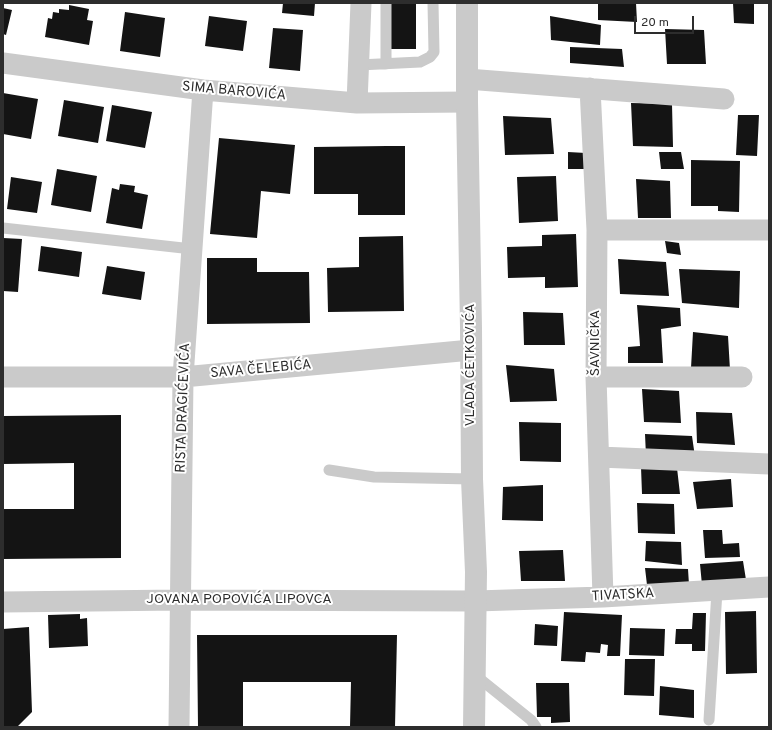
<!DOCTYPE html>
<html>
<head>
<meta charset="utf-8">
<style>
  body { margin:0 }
  #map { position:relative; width:772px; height:730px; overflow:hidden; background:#fff; font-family:Overpass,sans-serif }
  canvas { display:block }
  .frame { position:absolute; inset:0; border:4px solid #2d2d2d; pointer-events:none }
  .scale { position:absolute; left:634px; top:16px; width:60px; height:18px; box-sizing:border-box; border:2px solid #2d2d2d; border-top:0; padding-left:5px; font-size:12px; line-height:14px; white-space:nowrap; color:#2d2d2d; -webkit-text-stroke:3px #fff; paint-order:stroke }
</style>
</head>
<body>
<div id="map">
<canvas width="772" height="730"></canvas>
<div class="frame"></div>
<div class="scale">20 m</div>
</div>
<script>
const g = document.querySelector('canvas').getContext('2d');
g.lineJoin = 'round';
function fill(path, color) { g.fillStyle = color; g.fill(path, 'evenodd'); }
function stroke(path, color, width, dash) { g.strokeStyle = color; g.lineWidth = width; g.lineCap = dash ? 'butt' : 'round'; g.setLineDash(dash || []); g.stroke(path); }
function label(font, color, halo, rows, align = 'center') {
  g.font = font + ' Overpass,sans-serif'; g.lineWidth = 4; g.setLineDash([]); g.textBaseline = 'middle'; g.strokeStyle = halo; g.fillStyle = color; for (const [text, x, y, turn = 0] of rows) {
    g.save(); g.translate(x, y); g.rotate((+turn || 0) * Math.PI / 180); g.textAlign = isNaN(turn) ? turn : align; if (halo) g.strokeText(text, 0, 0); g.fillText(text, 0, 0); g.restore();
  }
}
fill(new Path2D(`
  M 283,3 L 315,3 L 314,16 L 282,13 Z
  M 389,3 L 416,3 L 416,49 L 389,49 Z
  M 598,3 L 636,3 L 637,22 L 598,20 Z
  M 733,3 L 754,3 L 754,24 L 734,23 Z
  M 69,5 L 89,9 L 87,20 L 93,21 L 89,45 L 45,37 L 48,18 L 52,19 L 53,12 L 59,13 L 59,9 L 69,10 Z
  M 3,8 L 12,10 L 6,35 L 3,34 Z
  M 125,12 L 165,18 L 160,57 L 120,51 Z
  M 209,16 L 247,21 L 243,51 L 205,46 Z
  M 550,16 L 601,25 L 600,45 L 551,40 Z
  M 273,28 L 303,30 L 300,71 L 269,68 Z
  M 665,29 L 704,30 L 706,64 L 667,64 Z
  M 570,47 L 622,49 L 624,67 L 570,63 Z
  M 3,93 L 38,99 L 31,139 L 3,134 Z
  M 64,100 L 104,107 L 98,143 L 58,136 Z
  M 631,103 L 672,104 L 673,147 L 633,146 Z
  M 112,105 L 152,112 L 145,148 L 106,141 Z
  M 738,115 L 759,115 L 757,156 L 736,155 Z
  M 503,116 L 551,118 L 554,154 L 505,155 Z
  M 219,138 L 295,145 L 290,194 L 261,191 L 257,238 L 210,234 Z
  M 387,146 L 405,146 L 405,215 L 358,215 L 358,194 L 314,194 L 314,147 Z
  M 568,152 L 586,153 L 587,169 L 568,169 Z
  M 659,152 L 681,152 L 684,169 L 661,169 Z
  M 691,160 L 740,161 L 739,212 L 718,211 L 718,206 L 691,206 Z
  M 57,169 L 97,176 L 91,212 L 51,205 Z
  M 556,176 L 558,221 L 519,223 L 517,177 Z
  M 11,177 L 42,182 L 37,213 L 7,209 Z
  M 636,179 L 670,181 L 671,218 L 638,218 Z
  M 120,184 L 135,186 L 134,192 L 148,195 L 142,229 L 106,223 L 112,188 L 119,190 Z
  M 576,234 L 578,287 L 545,288 L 545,277 L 508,278 L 507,247 L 542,246 L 542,235 Z
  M 403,236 L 404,311 L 328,312 L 327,268 L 359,267 L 359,237 Z
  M 3,238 L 22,239 L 18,292 L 3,291 Z
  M 665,241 L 679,243 L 681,255 L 667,253 Z
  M 41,246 L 82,252 L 79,277 L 38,271 Z
  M 207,258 L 257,258 L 257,272 L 309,272 L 310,323 L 207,324 Z
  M 618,259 L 666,262 L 669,296 L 620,294 Z
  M 107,266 L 145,272 L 141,300 L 102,294 Z
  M 679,269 L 740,271 L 739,308 L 682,303 Z
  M 637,305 L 680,308 L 681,326 L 661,329 L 663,363 L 628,363 L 628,347 L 640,346 Z
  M 523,312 L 563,313 L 565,345 L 524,345 Z
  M 693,332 L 728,336 L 730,370 L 691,368 Z
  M 506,365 L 554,369 L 557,401 L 510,402 Z
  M 642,389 L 679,391 L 681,423 L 644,422 Z
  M 696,412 L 732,413 L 735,445 L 697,443 Z
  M 121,415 L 121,558 L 3,559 L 3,509 L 74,509 L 74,463 L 3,464 L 3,416 Z
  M 519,422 L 561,423 L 561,462 L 520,461 Z
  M 645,434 L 692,436 L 695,457 L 646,456 Z
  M 641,467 L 677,468 L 680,494 L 642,494 Z
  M 731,479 L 733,507 L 697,509 L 693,482 Z
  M 543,485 L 543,521 L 502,520 L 503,487 Z
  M 637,503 L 674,504 L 675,534 L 638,533 Z
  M 703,530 L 722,530 L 723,544 L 739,543 L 740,557 L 705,558 Z
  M 646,541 L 681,542 L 682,565 L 645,561 Z
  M 563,550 L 565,581 L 521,581 L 519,551 Z
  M 743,561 L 747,586 L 702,585 L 700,564 Z
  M 645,568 L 688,569 L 689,585 L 647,585 Z
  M 756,611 L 757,673 L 726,674 L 725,612 Z
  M 564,612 L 622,615 L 620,656 L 607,656 L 608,645 L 601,644 L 600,653 L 586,652 L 585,662 L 561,661 Z
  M 693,613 L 706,613 L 705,651 L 692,651 L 692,644 L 675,644 L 676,629 L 692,629 Z
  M 80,614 L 80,619 L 87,618 L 88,646 L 49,648 L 48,615 Z
  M 535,624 L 558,626 L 557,646 L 534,645 Z
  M 29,627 L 32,712 L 17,727 L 3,727 L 3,629 Z
  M 630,628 L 665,629 L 664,656 L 629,655 Z
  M 197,635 L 397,635 L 395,727 L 350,727 L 351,682 L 243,682 L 243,727 L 198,727 Z
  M 625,659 L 655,659 L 654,696 L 624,695 Z
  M 536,683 L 569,683 L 570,722 L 551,723 L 551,717 L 537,717 Z
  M 660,686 L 694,690 L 694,718 L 659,715 Z`), '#141414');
stroke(new Path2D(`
  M 386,3 L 386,64
  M 359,65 L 420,62 L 430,57 L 434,52 L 433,3
  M 3,228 L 192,249
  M 329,470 L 374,477 L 472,479
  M 475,675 L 531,720 L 536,727
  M 709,720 L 717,591`), '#cacaca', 11);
stroke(new Path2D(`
  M 3,63 L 203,90 L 357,103 L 467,102
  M 467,79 L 724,99
  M 590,88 L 597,230 L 596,377 L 603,597
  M 357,103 L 361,3
  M 597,230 L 768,230
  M 3,377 L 183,377 L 471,350
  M 596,377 L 742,377
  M 599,457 L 769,464
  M 3,602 L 180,600 L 476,601 L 603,597 L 769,587
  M 179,727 L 183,377 L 203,90`), '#cacaca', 21);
stroke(new Path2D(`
  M 467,3 L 467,102 L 471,328 L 472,479 L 476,572 L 474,727`), '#cacaca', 22);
label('14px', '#2d2d2d', '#fff', [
  ["SIMA BAROVIĆA",234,92,5],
  ["ŠAVNIČKA",596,343,-90],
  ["VLADA ĆETKOVIĆA",471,365,-90],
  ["SAVA ČELEBIĆA",261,370,-5],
  ["RISTA DRAGIĆEVIĆA",184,408,-88],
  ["TIVATSKA",623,596,-3],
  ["JOVANA POPOVIĆA LIPOVCA",239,600]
]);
</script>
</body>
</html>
